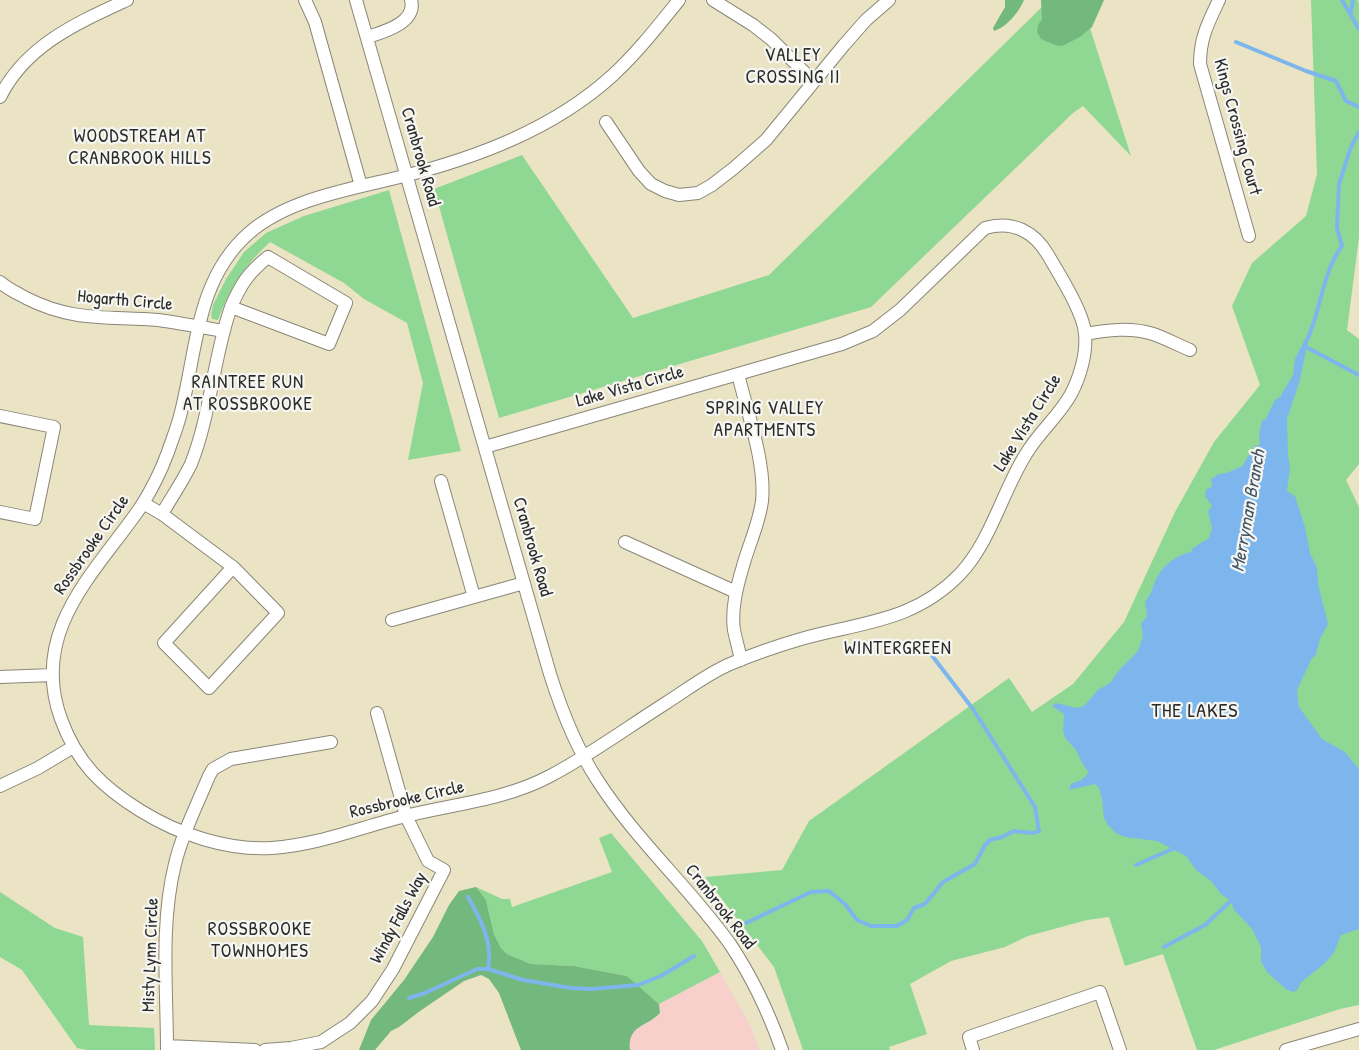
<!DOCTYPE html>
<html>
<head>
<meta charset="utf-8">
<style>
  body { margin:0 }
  canvas { display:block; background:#eae3c4 }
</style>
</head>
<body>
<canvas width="1359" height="1050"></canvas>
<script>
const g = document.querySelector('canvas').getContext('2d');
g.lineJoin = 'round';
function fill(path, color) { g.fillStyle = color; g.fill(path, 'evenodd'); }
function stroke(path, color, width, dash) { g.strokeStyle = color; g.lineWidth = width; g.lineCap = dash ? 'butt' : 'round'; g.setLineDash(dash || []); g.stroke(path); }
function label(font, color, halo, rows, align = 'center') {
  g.font = font + ' "Patrick Hand",sans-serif'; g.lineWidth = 4.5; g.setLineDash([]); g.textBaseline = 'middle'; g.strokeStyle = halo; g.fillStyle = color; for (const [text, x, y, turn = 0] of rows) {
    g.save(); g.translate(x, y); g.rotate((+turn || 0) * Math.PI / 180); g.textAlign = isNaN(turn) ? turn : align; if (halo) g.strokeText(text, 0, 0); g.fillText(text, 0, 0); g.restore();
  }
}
fill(new Path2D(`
  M 720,972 L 751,1027 L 759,1050 L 630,1050 L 629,1041 L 633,1033 L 639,1026 L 654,1019 L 660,1013 L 659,1004 Z`), '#f7d0cc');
fill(new Path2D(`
  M 1049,0 L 1081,0 L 1131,156 L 1083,106 L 1073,113 L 871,307 L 499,418 L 434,189 L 522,155 L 633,318 L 769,275 Z
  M 1311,0 L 1358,0 L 1359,4 L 1359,237 L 1347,330 L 1359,339 L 1359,464 L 1346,480 L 1359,507 L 1359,1005 L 1340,1009 L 1214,1050 L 1197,1050 L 1163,954 L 1125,966 L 1109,917 L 1087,920 L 1028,936 L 1005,947 L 951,961 L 910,984 L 927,1034 L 889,1047 L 890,1050 L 803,1050 L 774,967 L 705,877 L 782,870 L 809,821 L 1009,678 L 1032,712 L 1073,684 L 1124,622 L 1175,512 L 1214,442 L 1260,385 L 1232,306 L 1252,263 L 1306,216 L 1317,174 Z
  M 389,190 L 461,451 L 408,460 L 423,383 L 407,323 L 364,299 L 344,283 L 270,242 C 245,265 229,289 218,320 L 212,319 L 211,315 L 213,305 L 226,279 L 244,252 L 266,233 L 304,216 Z
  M 611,833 L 702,941 L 720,972 L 659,1004 L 627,976 L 574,966 L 531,964 L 507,954 L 501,948 L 494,934 L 486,900 L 476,887 L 502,899 L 510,899 L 512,907 L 612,872 L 599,838 Z
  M 0,892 L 55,928 L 83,937 L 89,1025 L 154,1028 L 155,1050 L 87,1050 L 77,1048 L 22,970 L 0,957 Z`), '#8fd893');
fill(new Path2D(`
  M 1005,0 L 1024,0 C 1019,12 1007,27 994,31 L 993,28 L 1005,7 Z
  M 1041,0 L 1104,0 L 1092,27 L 1080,37 L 1062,46 L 1055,45 L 1041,39 L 1037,32 L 1038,25 L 1042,19 Z
  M 476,887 L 486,900 L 494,934 L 501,948 L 507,954 L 531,964 L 574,966 L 627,976 L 659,1004 L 660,1013 C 647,1027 627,1025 630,1050 L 521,1050 L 499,993 L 489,979 L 481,975 L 464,981 L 420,1011 L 399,1027 L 391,1031 L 375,1050 L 359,1050 L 371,1020 L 404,980 L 433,937 L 449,905 L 459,891 Z`), '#73b87d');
fill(new Path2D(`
  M 1309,336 L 1300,380 L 1287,419 L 1288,455 L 1290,467 L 1287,491 L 1295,496 L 1305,527 L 1310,553 L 1317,568 L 1318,584 L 1328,624 L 1320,639 L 1316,655 L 1312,658 L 1297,690 L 1299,707 L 1322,739 L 1345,752 L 1359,769 L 1359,929 L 1341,935 L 1334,953 L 1323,965 L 1301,982 L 1298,989 L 1294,992 L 1287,990 L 1267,972 L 1261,962 L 1261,947 L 1252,929 L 1234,910 L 1231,901 L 1221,894 L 1211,881 L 1196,870 L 1186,856 L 1157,841 L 1125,837 L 1116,833 L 1108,825 L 1104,818 L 1102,799 L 1099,788 L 1095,784 L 1069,790 L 1071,784 L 1081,780 L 1089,773 L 1082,763 L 1076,750 L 1066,739 L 1063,732 L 1064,714 L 1052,706 L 1056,703 L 1077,708 L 1084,706 L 1098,690 L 1110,683 L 1120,669 L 1138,651 L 1143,636 L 1141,624 L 1147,616 L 1145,601 C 1152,594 1152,588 1156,579 C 1163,565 1176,555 1191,552 L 1193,548 L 1209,538 L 1212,528 L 1208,511 L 1212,506 L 1205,496 L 1206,490 L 1212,486 L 1211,479 L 1219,474 L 1227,473 L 1242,466 L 1249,455 L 1255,455 L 1254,447 L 1260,444 L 1259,434 L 1262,420 L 1265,420 L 1275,400 L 1280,397 L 1293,375 L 1295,359 L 1305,339 Z`), '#7db6ed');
stroke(new Path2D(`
  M 1342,0 L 1359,29
  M 1351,13 L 1353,0
  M 1236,42 L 1306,71 L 1336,81 L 1346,101 L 1359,107
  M 1307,340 C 1321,311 1322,273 1342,246 L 1337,228 L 1339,184 L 1351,147 L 1359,132
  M 1304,346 L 1359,375
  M 1136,865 L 1177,847
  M 468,897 C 481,920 493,942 488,969
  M 746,923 L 811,892 L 829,891 L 845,904 L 857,920 L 871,926 L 897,926 L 907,920 L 914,908 L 925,904 L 943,882 L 975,864 L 985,845 L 990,840 L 1002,837 L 1014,831 L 1033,833 L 1039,831 L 1035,807 L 973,709 L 930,653
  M 1164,947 L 1205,925 L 1234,898
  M 409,998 L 425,993 L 477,969 L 488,969 L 523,980 L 571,988 L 591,989 L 638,985 L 661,976 L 694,956`), '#7db6ed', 4);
const minor = new Path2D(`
  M 305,0 L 315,22 L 361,186
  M 356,0 L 550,674 C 562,712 576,748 598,781 C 636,840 689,887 730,944 C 752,977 769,1013 782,1050
  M 713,0 L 753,25 L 771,39 L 813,81
  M 1219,0 C 1208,23 1200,38 1200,64 L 1249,236
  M 368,37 C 383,32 417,23 411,0
  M 0,97 C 26,45 77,23 127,0
  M 606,122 L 639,171 L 651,184 L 665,191 L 679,195 L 698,193 L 712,185 L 734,168 L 766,140 L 844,45 L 866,20 L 889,0
  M 0,282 C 8,289 17,293 26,298 C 73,322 108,316 158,320 C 180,323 201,327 223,331
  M 1085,334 C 1107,330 1131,327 1153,334 C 1165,338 1178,345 1190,350
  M 738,374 C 747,412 766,463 762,501 C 759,524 749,544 743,566 C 737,586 731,609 734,630 C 736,640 739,650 741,660
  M 0,416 L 54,427 L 35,519 L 0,512
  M 485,447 L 842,344 L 873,331 L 900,310 L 985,228 C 1012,220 1034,231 1048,255 C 1059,274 1084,313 1085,334 C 1087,353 1080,377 1071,394 C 1059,416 1039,432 1026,454 C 1002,492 991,541 960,574 C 914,622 861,622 801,639 C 777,646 754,654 730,664 C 707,674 688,689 666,703 C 628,727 590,755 550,776 C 505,800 454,804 406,816 C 361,827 318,845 272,848 C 228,851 178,834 141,811 C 102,787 77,763 61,719 C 29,631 95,573 140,508 C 151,491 161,471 168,452 C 172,440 177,428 180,416 C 197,353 195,280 249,233 C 288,199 351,189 400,177 C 476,158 554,129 613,75 C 637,53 658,26 679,0
  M 441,481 L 474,597
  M 143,503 L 162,514 L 233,567 L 278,613 L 209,688 L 164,643 L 233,567
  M 162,514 C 171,498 183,481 191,464 C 211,414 213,358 231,307 L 329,344 L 346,303 L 268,257 C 248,273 241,284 231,307
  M 625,542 L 736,592
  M 392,620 L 524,583
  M 0,677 L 53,675
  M 0,786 L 38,768 L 73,747
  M 167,1046 L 255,1050
  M 167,1050 C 167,989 160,924 175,864 C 182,834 197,805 209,776 L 213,769 L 231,759 L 331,742
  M 265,1050 L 291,1048 L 321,1042 L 350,1023 L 372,1001 L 393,969 L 444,870 L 428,861 L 406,816 L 377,713
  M 973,1050 L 969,1037 L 1100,992 L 1120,1050
  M 1286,1050 L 1359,1029`);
stroke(minor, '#8a8778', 14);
stroke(minor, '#fff', 12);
label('18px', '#2b2b2b', '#f6f6f2', [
  ["Kings Crossing Court",1237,127,75],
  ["Cranbrook Road",420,157,74],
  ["Hogarth Circle",125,301,5],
  ["Lake Vista Circle",630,387,-16],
  ["Lake Vista Circle",1028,423,-58],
  ["Rossbrooke Circle",92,545,-55],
  ["Cranbrook Road",532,547,74],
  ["Rossbrooke Circle",407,800,-13],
  ["Cranbrook Road",720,907,52],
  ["Windy Falls Way",399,918,-62],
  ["Misty Lynn Circle",151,955,-88]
]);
g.letterSpacing = '1px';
label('19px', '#2b2b2b', '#f6f6f2', [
  ["VALLEY",793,56],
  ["CROSSING II",793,78],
  ["WOODSTREAM AT",140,137],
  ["CRANBROOK HILLS",140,159],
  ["RAINTREE RUN",248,383],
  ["AT ROSSBROOKE",248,405],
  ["SPRING VALLEY",765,409],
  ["APARTMENTS",765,431],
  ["WINTERGREEN",898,649],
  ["ROSSBROOKE",260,930],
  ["TOWNHOMES",260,952]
]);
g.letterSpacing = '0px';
label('italic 19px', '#445565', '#f6f6f2', [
  ["Merryman Branch",1249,511,-80]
]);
g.letterSpacing = '1px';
label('20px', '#2b2b2b', '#f6f6f2', [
  ["THE LAKES",1195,712]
]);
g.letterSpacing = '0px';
</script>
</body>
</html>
